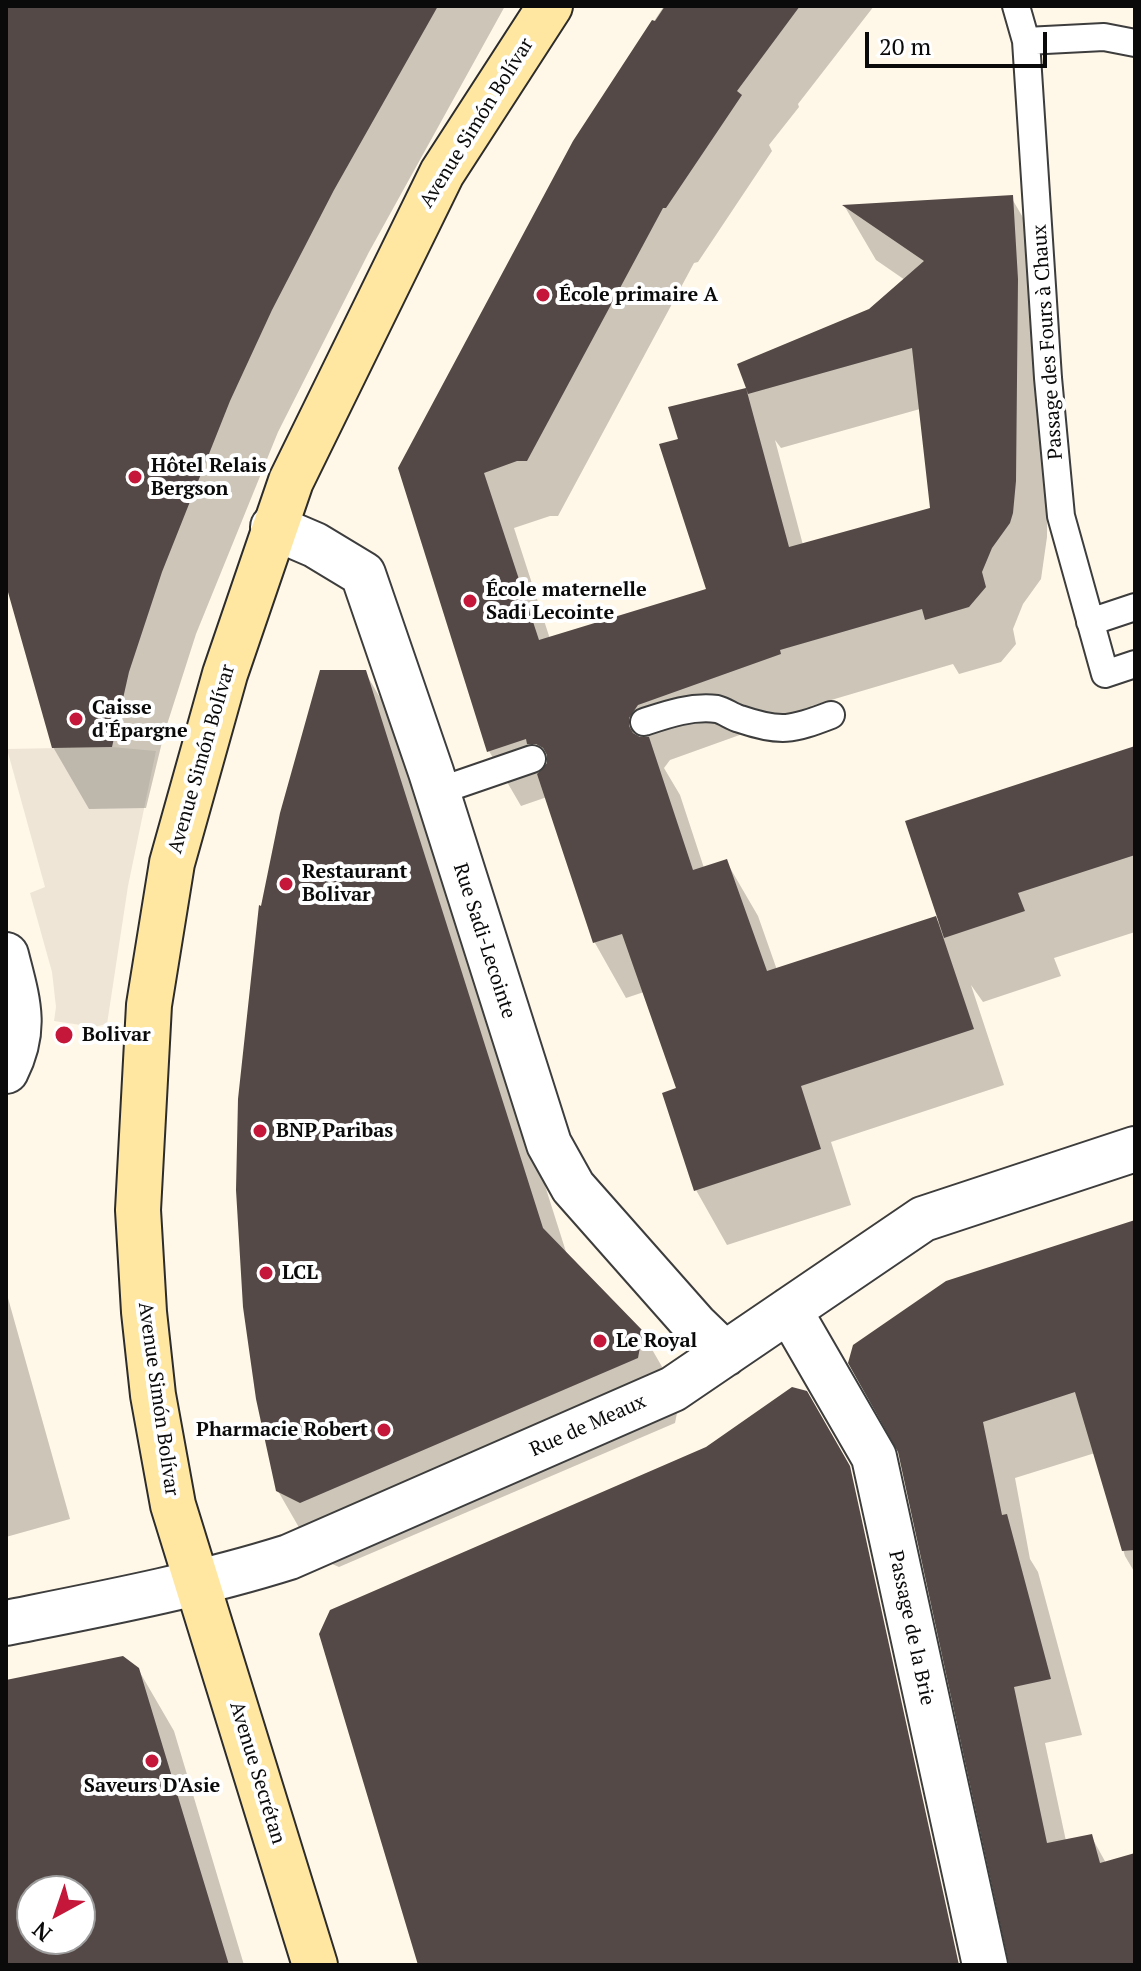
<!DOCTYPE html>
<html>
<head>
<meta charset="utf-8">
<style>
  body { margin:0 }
  #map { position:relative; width:1141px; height:1971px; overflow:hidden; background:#fff7e7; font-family:"PT Serif",serif }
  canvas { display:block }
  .frame { position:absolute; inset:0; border:8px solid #0a0a0a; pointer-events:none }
  .north { position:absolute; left:16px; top:1875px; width:80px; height:80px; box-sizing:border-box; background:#fff; border:2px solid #9d9d9d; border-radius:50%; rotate:220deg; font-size:22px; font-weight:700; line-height:32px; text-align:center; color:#0a0a0a }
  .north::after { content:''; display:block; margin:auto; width:28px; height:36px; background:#c51739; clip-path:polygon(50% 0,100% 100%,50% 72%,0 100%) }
  .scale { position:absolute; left:865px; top:32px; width:182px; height:36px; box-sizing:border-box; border:4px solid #0a0a0a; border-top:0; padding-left:10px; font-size:24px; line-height:28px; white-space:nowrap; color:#0a0a0a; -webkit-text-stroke:6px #fff; paint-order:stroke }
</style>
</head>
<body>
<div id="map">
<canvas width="1141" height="1971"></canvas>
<div class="frame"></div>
<div class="north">N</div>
<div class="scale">20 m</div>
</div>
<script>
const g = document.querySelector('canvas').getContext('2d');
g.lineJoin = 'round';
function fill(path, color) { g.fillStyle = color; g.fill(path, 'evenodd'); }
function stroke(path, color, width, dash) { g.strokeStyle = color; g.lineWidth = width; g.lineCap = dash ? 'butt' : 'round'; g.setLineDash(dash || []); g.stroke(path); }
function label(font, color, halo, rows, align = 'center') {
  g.font = font + ' "PT Serif",serif'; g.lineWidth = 8; g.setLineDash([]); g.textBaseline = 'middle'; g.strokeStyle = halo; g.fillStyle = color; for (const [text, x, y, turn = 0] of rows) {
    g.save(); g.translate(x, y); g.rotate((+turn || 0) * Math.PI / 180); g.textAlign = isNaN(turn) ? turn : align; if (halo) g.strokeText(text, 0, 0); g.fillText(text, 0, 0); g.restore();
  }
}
fill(new Path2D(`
  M 112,747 L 156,751 L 128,886 L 107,1024 L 94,1027 L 54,1021 L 56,1007 L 52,972 L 30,893 L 45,887 L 7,749 Z`), '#eee5d7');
fill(new Path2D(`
  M 6,6 L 505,6 L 369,252 L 278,432 L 196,634 L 164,734 L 146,808 L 89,809 L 53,747 L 6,581 Z
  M 664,6 L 874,6 L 798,104 L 799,107 L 769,145 L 772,151 L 698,262 L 694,263 L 558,516 L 550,516 L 514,528 L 550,639 L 708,591 L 681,440 L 670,408 L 748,389 L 870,310 L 905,280 L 876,260 L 845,207 L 1011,197 L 1043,252 L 1049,336 L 1047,537 L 1041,579 L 1023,604 L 1013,629 L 1016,644 L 1001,662 L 959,674 L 953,664 L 811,706 L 812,709 L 670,760 L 664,768 L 680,795 L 704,868 L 726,861 L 758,916 L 777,970 L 935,918 L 942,926 L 1135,748 L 1135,932 L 1054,958 L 1061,976 L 983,1002 L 971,985 L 1004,1085 L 831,1142 L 851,1205 L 727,1245 L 696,1190 L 679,1089 L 644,992 L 626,998 L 595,943 L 547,797 L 521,806 L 489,751 L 400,468 L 575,142 ZM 920,409 L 932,510 L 803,545 L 775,440 L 781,448 Z
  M 365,672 L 403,737 L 567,1255 L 642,1332 L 680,1398 L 675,1423 L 339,1567 L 316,1557 L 278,1491 Z
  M 1135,1222 L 1135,1573 L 1125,1556 L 1095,1453 L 1015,1478 L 1030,1559 L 1038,1572 L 1082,1735 L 1045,1743 L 1066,1841 L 1091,1836 L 1106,1863 L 1135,1855 L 1135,1965 L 1011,1965 L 900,1451 Z
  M 6,1291 L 70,1519 L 6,1537 Z
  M 855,1478 L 882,1525 L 978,1965 L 961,1965 Z
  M 138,1669 L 174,1731 L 244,1965 L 6,1965 L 6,1681 ZM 32,1891 L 80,1891 L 80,1939 L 32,1939 Z`), '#0003');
fill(new Path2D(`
  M 6,6 L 438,6 L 334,190 L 272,310 L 230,401 L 162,572 L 129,672 L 112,747 L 52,748 L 6,585 Z
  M 665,6 L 800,6 L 737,91 L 742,95 L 666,208 L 663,208 L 527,461 L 517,461 L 484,473 L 539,640 L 706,589 L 659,444 L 678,439 L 668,407 L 746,388 L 737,364 L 869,309 L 924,261 L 842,205 L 1013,195 L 1018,279 L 1016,481 L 1013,513 L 1010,523 L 992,548 L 982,572 L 986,587 L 969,607 L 925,620 L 922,609 L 780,650 L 781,654 L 638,705 L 629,718 L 629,726 L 633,733 L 640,737 L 649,737 L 693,870 L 727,859 L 767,971 L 936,916 L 974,1029 L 801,1086 L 821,1149 L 694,1191 L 662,1093 L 676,1088 L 622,934 L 593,943 L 537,774 L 547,763 L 547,755 L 543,748 L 536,744 L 527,744 L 526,739 L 487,752 L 398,468 L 573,141 L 652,20 L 655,21 ZM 912,348 L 930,508 L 789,547 L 746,388 L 748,394 Z
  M 320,670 L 366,670 L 543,1228 L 643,1331 L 638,1358 L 300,1503 L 276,1491 L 256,1399 L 243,1307 L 236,1190 L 238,1099 L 259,905 L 261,906 L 280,813 Z
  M 1135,746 L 1135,855 L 1018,893 L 1025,911 L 944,938 L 905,821 Z
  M 1135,1220 L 1135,1550 L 1122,1551 L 1075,1392 L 983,1422 L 1002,1515 L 1007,1514 L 1051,1679 L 1014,1687 L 1047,1843 L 1092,1834 L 1100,1863 L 1135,1853 L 1135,1965 L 1009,1965 L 898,1452 L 848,1363 L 853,1345 L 946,1281 Z
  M 792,1387 L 807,1391 L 850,1466 L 959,1965 L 418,1965 L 319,1634 L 330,1610 L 706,1447 Z
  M 123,1656 L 139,1668 L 229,1965 L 6,1965 L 6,1680 ZM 32,1891 L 80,1891 L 80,1939 L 32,1939 Z`), '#544946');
const lane = new Path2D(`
  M 1016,6 L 1026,41 L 1048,378 L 1061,516 L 1105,674 L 1135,664
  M 1026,41 L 1104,37 L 1135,43
  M 1090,622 L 1135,607
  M 644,722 C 668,714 691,706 717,709 C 725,711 732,717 740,719 C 781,733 792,730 831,715
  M 436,792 L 532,759`);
const street = new Path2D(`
  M 273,527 L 315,545 L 363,574 L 431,772 L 549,1144 L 573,1187 L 695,1325 L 725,1354
  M 6,955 C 17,999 28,1028 6,1071
  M 789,1310 L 874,1457 L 985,1965
  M 6,1623 C 101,1604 197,1586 289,1557 L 673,1389 L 923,1219 L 1135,1149`);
const secondary = new Path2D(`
  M 315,1965 L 173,1505 L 153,1395 L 144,1312 L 138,1210 L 149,1005 L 172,863 L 225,674 L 291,481 L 442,173 L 550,6`);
stroke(lane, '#3d3d3d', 30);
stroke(street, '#3d3d3d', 48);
stroke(secondary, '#2c2c2c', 48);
stroke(lane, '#fff', 26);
stroke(street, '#fff', 44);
stroke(secondary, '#ffe7a2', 44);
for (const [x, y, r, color] of [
  [543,295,8,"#c51739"],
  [135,477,8,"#c51739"],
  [470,601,8,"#c51739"],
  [76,719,8,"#c51739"],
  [286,884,8,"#c51739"],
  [64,1035,10,"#c51739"],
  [260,1131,8,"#c51739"],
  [266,1273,8,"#c51739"],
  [600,1341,8,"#c51739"],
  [384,1430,8,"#c51739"],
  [152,1761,8,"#c51739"]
]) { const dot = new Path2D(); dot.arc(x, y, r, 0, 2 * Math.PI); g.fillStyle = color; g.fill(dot); stroke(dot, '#fff', 3); }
label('20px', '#0a0a0a', '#fff', [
  ["Avenue Simón Bolívar",477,123,-58],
  ["Passage des Fours à Chaux",1048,342,-94],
  ["Avenue Simón Bolívar",202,759,-74],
  ["Rue Sadi-Lecointe",484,941,72],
  ["Avenue Simón Bolívar",158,1399,82],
  ["Rue de Meaux",588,1426,-24],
  ["Passage de la Brie",911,1628,78],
  ["Avenue Secrétan",257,1773,73]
]);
label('bold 20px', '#0a0a0a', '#fff', [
  ["École primaire A",559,295],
  ["Hôtel Relais",151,466],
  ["Bergson",151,489],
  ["École maternelle",486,590],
  ["Sadi Lecointe",486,613],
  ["Caisse",92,708],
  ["d'Épargne",92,731],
  ["Restaurant",302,872],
  ["Bolivar",302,895],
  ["Bolivar",82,1035],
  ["BNP Paribas",276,1131],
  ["LCL",282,1273],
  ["Le Royal",616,1341],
  ["Pharmacie Robert",368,1430,"right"],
  ["Saveurs D'Asie",152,1786,"center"]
], 'left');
</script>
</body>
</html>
